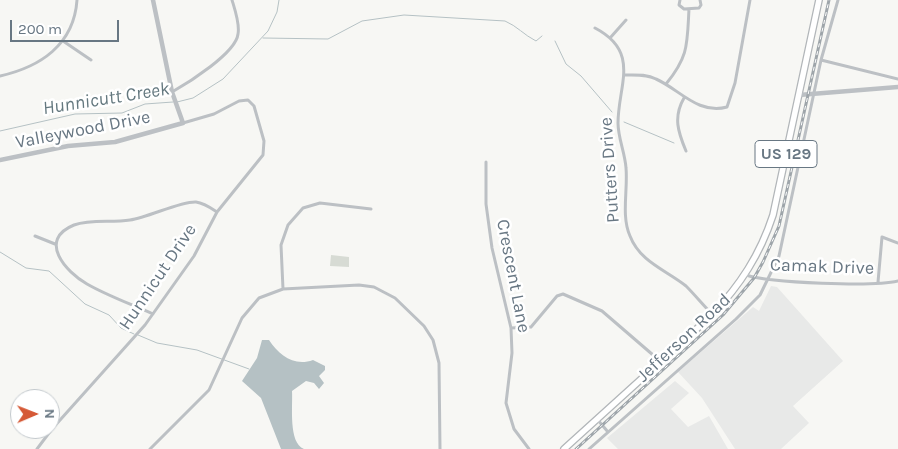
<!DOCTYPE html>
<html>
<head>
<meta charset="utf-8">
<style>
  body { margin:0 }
  #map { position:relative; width:898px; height:449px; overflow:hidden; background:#f7f7f4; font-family:Karla,sans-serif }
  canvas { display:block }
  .north { position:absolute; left:10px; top:389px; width:50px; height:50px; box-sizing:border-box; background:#fff; border:1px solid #c3c9cd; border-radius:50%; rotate:89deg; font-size:14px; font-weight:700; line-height:20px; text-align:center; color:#687783 }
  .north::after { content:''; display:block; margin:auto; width:18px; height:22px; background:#d55936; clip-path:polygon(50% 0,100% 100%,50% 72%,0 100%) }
  .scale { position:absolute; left:10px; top:20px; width:109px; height:22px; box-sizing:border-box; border:2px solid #687783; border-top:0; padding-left:6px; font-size:15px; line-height:18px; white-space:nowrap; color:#687783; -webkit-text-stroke:4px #fff; paint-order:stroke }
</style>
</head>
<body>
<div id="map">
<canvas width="898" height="449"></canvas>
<div class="north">N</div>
<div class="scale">200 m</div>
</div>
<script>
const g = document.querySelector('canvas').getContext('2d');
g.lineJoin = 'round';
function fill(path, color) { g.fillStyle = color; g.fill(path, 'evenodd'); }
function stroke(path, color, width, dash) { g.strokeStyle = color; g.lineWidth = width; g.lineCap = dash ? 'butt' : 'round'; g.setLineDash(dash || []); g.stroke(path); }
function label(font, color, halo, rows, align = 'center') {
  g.font = font + ' Karla,sans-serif'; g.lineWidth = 5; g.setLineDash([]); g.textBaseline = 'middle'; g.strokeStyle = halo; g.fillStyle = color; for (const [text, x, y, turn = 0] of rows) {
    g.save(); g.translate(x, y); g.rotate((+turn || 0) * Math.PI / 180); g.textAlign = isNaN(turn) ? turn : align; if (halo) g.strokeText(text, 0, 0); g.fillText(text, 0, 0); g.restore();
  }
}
fill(new Path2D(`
  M 771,286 L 777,287 L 843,361 L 793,406 L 809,423 L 781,449 L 735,449 L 702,398 L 678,372 L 753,307 L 759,311 Z
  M 675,381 L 689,393 L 671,409 L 688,427 L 709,416 L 728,449 L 618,449 L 607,438 Z`), '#e8e9e8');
fill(new Path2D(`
  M 331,255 L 349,257 L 349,267 L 330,266 Z`), '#d7dbd4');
fill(new Path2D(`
  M 262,340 L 269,340 C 279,355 294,367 313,360 L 325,366 L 325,370 L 319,376 L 324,383 L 319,389 L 314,383 L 306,381 L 292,391 C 293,405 288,443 304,449 L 281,449 L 261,398 L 242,381 L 257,358 Z`), '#b5c1c4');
stroke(new Path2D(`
  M 263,38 L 328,39 L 362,21 L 404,15 L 505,21 C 517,26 524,35 536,41 L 542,36
  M 555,41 L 566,64 L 581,76 L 612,112
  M 177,102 L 193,98 L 223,79 L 268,31 L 277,12 L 279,0
  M 624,122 L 674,143
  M 0,131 L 75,114 L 122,113 L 145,104 L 173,102
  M 0,252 L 26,268 L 49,271 L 85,304 L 109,315 L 121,328 L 134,334
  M 138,335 L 157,343 L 197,350 L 249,369`), '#b5c1c4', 1);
const trunk = new Path2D(`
  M 564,449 L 712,315 C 740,285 760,255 773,215 L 819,0`);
stroke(trunk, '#b2b6b9', 8);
stroke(new Path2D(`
  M 680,0 L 679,5 L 684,9 L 699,8 L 701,5 L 700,0
  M 595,28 C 641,52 618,85 618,123 C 618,138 625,153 626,168 C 628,190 621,216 630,236 C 640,262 666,270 686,286 C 695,295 703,305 712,314
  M 610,38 L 626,20
  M 63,41 L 91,60
  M 821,60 L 898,79
  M 625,75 C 635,75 647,74 656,79 C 679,89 698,115 727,107 L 735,83 L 750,0
  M 0,76 C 40,67 74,45 77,0
  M 666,84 C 689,56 687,44 689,9
  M 172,92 C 188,83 236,53 238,34 C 240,24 235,10 232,0
  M 684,98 C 673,117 678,132 686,151
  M 486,162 L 486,204 L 492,248 L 511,328 L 512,353 L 506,403 L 514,429 L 529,449
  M 35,236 L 55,244
  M 746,275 C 770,283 874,287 898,281
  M 878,282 L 882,237 L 898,243
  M 283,289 L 281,245 L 288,225 L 303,208 L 320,203 L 371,209
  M 153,314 C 131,304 108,296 87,284 C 66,272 37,240 74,225 C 91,219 112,223 130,220 C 149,217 181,201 196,202 C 204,203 211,208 217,212
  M 511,328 L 531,327 L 557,296 L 563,294 L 602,311 L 660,361
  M 597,419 L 608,432
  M 37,449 L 52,429 L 145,325 L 194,256 L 217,212 L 263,155 L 264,141 L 254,106 L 248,100 L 239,101 L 214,114 L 183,123
  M 150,449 L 209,390 L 242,318 L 259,298 L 283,289 L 359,285 L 374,287 L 395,298 L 424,326 L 433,340 L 439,363 L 440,449
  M 589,449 L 736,319 L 760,295 L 779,256 L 821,60 L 838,0`), '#bcc0c4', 3);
stroke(new Path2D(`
  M 799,95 L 898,87
  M 0,160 L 68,146 L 115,142 L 183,123 L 172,92 L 153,0`), '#bcc0c4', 4.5);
stroke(trunk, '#fff', 5.5);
const rail = new Path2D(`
  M 576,449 L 723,315 L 754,278 L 763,262 L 779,226 L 829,0`);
stroke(rail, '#9ea5aa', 3);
stroke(rail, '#fff', 1, [4]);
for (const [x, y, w] of [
  [786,154,62]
]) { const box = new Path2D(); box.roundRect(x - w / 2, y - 13.5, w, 27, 4); g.fillStyle = '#fff'; g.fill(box); stroke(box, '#687783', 1); }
label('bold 16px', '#687783', null, [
  ["US 129",786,154]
]);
label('18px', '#687783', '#fff', [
  ["Valleywood Drive",83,130,-11],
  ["Putters Drive",610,170,-94],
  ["Camak Drive",822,267,2],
  ["Crescent Lane",513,276,79],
  ["Hunnicut Drive",158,277,-56],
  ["Jefferson Road",684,338,-43]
]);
label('italic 19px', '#64787f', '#fff', [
  ["Hunnicutt Creek",106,99,-9]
]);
</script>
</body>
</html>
